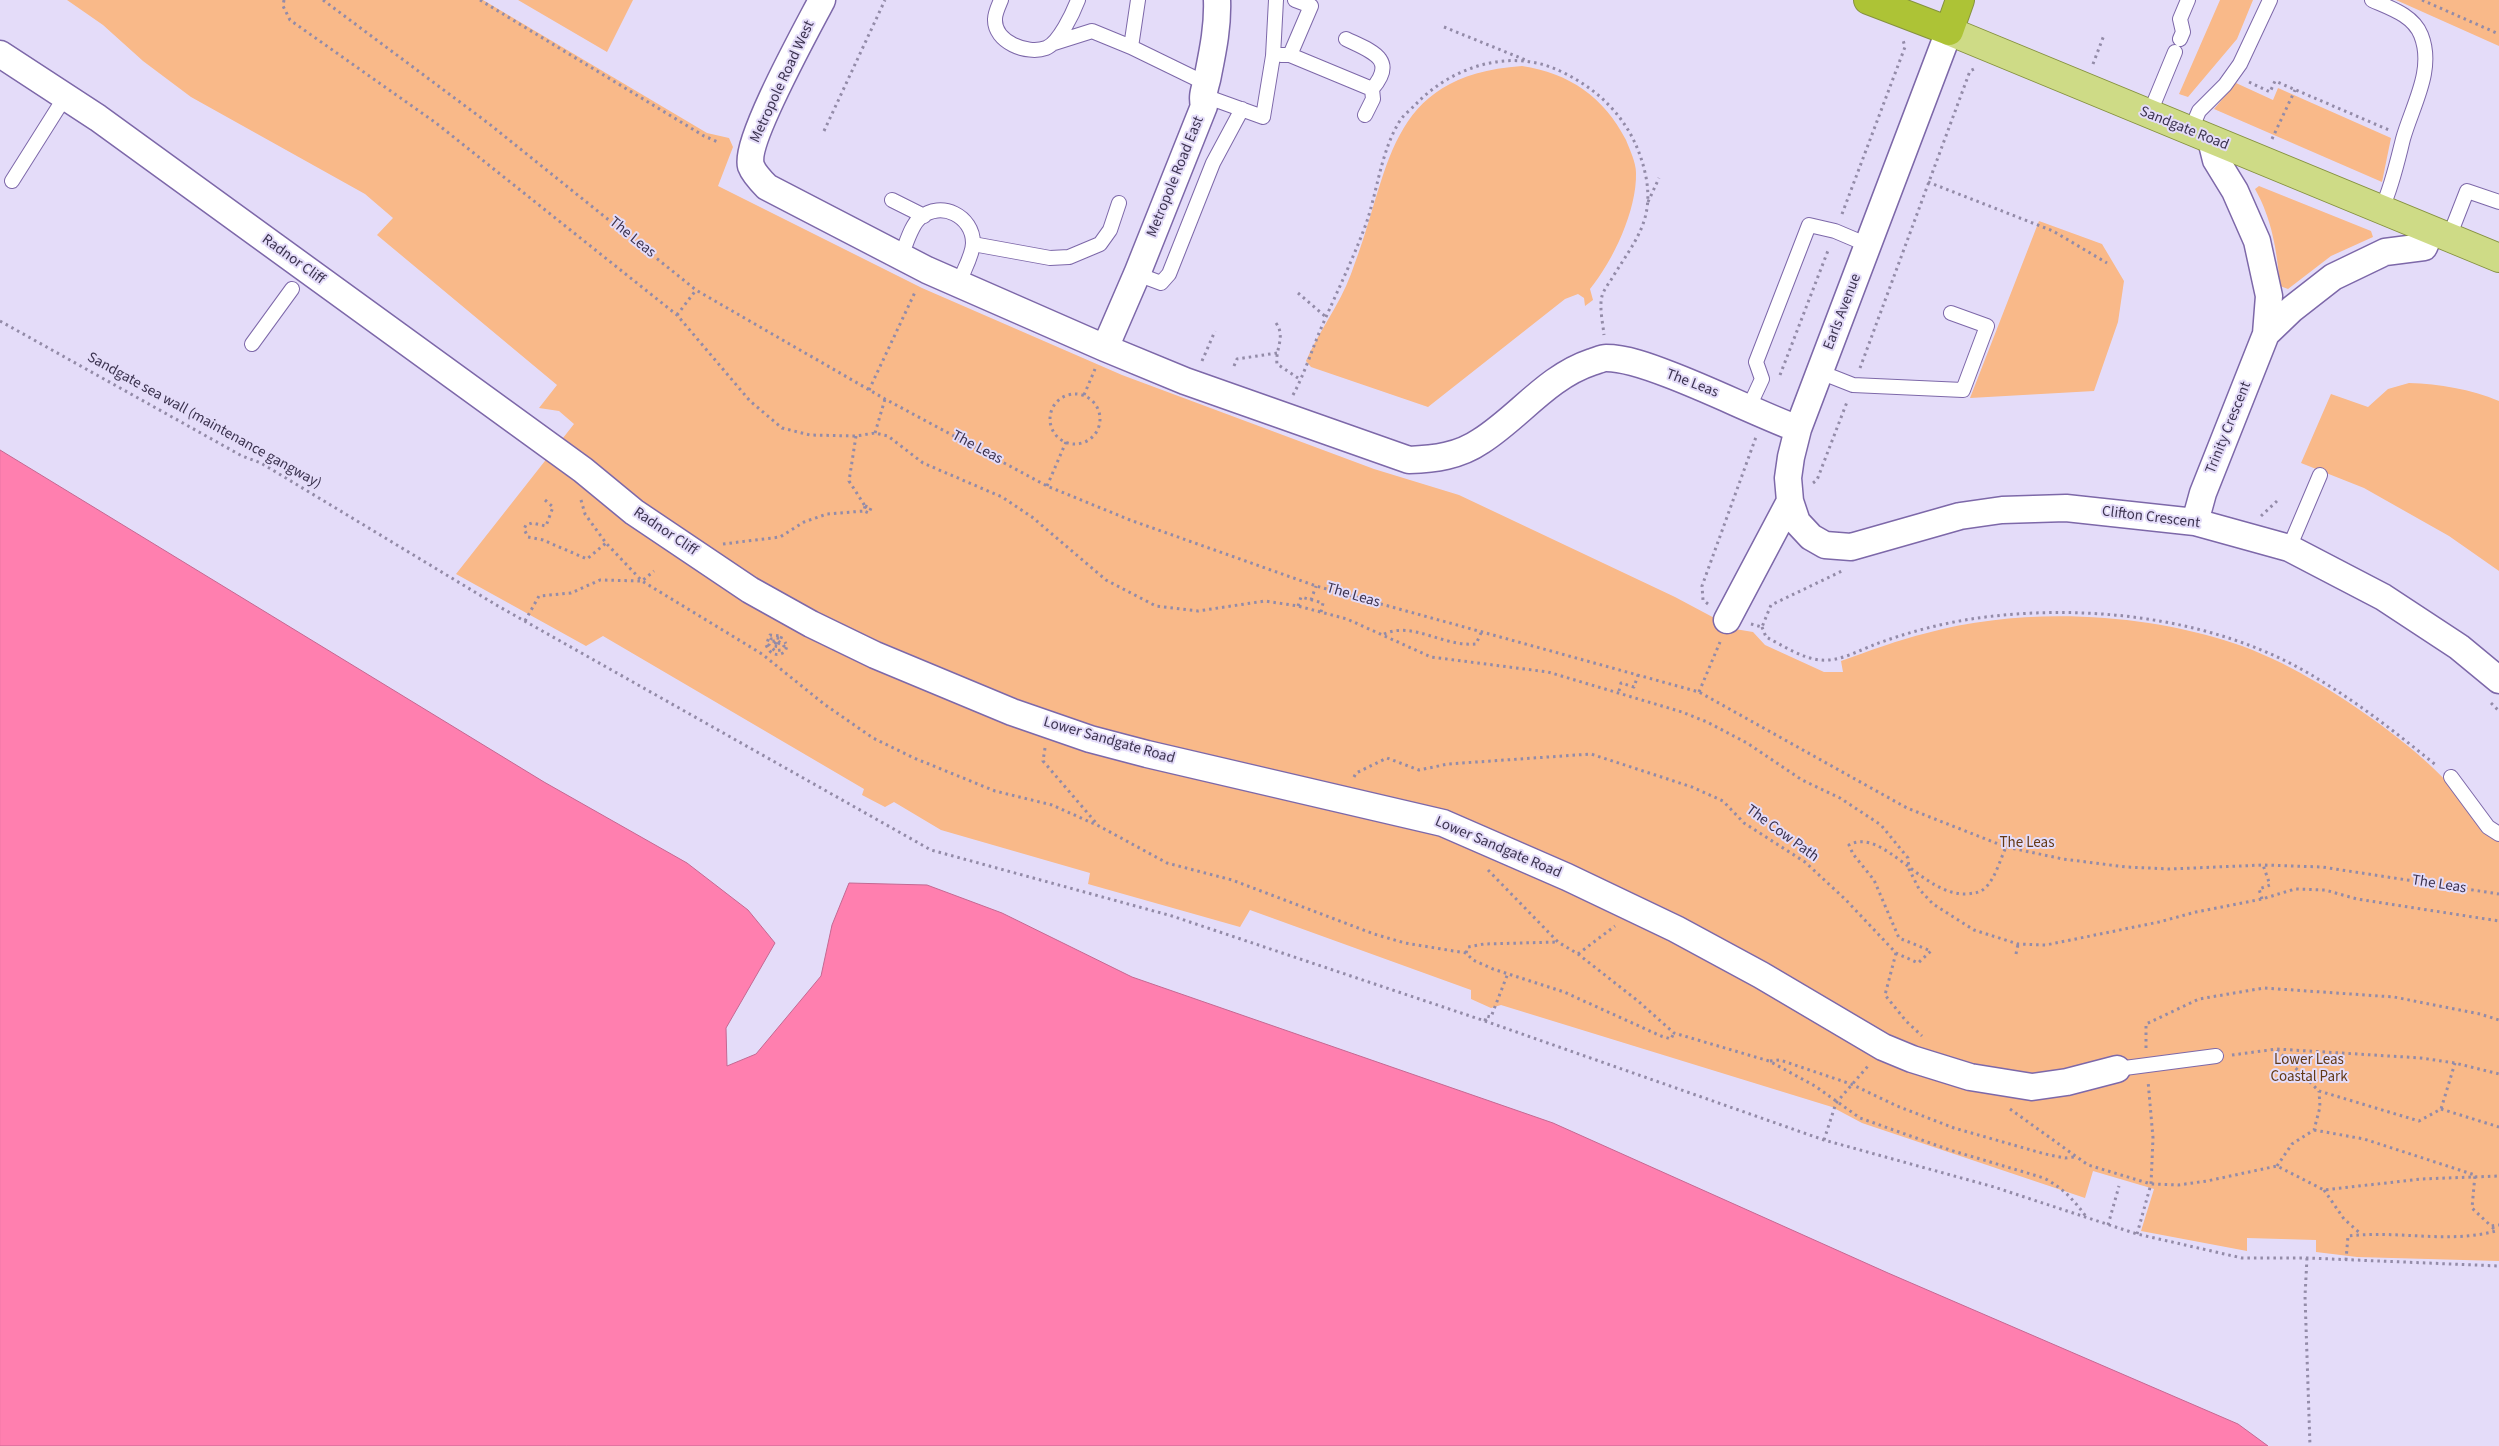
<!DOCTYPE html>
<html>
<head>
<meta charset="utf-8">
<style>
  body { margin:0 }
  canvas { display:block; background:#e4dcf9 }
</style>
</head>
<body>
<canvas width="2499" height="1446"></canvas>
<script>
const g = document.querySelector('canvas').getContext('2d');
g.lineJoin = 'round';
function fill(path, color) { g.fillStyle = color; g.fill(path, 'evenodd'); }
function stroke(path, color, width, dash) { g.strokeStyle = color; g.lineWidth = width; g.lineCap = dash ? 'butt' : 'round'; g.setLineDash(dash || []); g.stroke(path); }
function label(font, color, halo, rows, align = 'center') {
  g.font = font + ' "Source Sans 3",sans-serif'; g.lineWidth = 4; g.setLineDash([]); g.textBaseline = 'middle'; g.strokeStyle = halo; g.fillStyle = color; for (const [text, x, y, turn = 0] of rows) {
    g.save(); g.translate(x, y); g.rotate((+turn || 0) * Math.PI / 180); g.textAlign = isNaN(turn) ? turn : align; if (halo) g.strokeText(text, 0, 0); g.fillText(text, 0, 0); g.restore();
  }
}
fill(new Path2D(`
  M 67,0 L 483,0 L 707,133 L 729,138 L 733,147 L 718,186 L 922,288 L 1122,375 L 1374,469 L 1459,495 L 1675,597 L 1735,629 L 1753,632 L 1765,645 L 1824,672 L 1843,672 L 1841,661 C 1869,651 1898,640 1927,633 C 2022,607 2139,612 2233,643 C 2285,660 2337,693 2381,725 C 2419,754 2461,787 2481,831 L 2497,825 L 2499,827 L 2499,1261 L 2357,1257 L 2316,1252 L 2316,1240 L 2247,1238 L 2247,1251 L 2141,1231 L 2154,1189 L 2093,1171 L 2085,1198 L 1862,1123 L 1832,1107 L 1501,1005 L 1491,1008 L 1471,999 L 1471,990 L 1250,910 L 1240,927 L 1088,884 L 1090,873 L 941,830 L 894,802 L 885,807 L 862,795 L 864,789 L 603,636 L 586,646 L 456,574 L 574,424 L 559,411 L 539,408 L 557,385 L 377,235 L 393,218 L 365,194 L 191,97 L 143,61 L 103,25 Z
  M 518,0 L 633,0 L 607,52 Z
  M 2220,0 L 2253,0 L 2237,39 L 2188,97 L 2179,94 Z
  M 2396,0 L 2499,0 L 2499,46 Z
  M 1522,66 C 1569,73 1604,97 1626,140 C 1630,150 1636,163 1636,173 C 1637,210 1613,261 1590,289 L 1593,300 L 1585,306 L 1584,298 L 1578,294 L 1565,299 L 1428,407 L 1311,367 L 1306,361 C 1319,331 1339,306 1351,274 C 1392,171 1383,76 1522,66 Z
  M 2236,83 L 2273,100 L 2278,88 L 2391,138 L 2382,182 L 2214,109 Z
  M 2259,186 L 2371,231 L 2373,237 L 2331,256 L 2288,289 L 2280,286 C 2277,251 2272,219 2255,189 Z
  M 2039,221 L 2102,244 L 2124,281 L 2118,322 L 2094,391 L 1970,398 Z
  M 2409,383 C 2440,384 2470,389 2499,401 L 2499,571 L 2449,536 L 2364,488 L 2301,463 L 2331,394 L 2368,407 L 2388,389 Z`), '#f9b989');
const water = new Path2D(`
  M 0,450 L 544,782 L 687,863 L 748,910 L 775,943 L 726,1028 L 727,1066 L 756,1054 L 821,976 L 832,925 L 849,883 L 927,885 L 1002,913 L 1132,977 L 1553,1123 L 1888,1273 L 2238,1424 L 2268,1446 L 0,1446 Z`);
fill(water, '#ff7faf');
stroke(water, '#c46892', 1);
const lane = new Path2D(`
  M 1001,0 C 999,5 995,13 995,19 C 994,42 1027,55 1046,48 C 1059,43 1073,13 1078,0
  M 2372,0 C 2390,8 2413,15 2421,35 C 2435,70 2412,106 2403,139 C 2397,163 2392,186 2382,208
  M 2180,39 L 2183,32 L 2180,19 L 2188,0
  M 1054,43 L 1092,31 L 1131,47 L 1207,84
  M 1131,47 L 1138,0
  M 1281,55 L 1290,55 L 1311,6 L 1295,0
  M 1290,55 L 1372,89 C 1398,59 1371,51 1346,39
  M 1202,95 L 1263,117 L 1273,56 L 1276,0
  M 1365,115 L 1373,99 L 1372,89
  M 2149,115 L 2175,52
  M 2190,132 L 2199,111 L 2225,85 L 2240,64 L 2270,0
  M 12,181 L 58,108
  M 892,200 L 924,216
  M 2449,237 L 2467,191 L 2499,202
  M 973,244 L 1050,258 L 1069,257 L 1100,244 L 1110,230 L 1119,203
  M 901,256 C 906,245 911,225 920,218 C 941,200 973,216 973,243 C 973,255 963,271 959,283
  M 1137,274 L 1161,283 L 1169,274 L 1213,163 L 1242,109
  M 252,344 L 292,289
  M 1820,372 L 1853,385 L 1963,390 L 1987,326 L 1951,313
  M 1749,407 L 1762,379 L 1756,362 L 1809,225 L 1835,231 L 1868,245
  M 2289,548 L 2320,475
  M 2451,777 L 2488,827 L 2499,834
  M 2117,1069 L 2216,1056`);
const street = new Path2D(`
  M 822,0 C 808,27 744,142 751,166 C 754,174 761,181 767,187 L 927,270 L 1105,348 L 1185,381 L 1409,460 C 1435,459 1459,456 1481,441 C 1520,416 1547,377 1592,362 C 1596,361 1602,358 1606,358 C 1626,358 1650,367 1668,374 C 1713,391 1754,412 1798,429
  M 0,54 L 98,118 L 583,470 L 634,512 L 750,590 L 811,624 L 875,655 L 1012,712 L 1090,739 L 1147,754 L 1443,823 L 1567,877 L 1676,929 L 1761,975 L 1883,1047 L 1912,1059 L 1970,1077 L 2032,1087 L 2067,1082 L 2117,1069
  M 2266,334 L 2292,309 L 2333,277 L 2385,252 L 2424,247 L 2431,231
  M 1105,348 L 1137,274 L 1204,106 C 1201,94 1206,87 1208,75 C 1213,50 1218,26 1217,0
  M 1790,501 L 1797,522 L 1811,537 L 1825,545 L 1851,547 L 1960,516 L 2002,510 L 2066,508 L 2195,522 L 2289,548 L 2383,597 L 2459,647 L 2499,680
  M 2195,522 L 2203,493 L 2266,334 L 2269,296 L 2257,241 L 2235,191 L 2216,160 L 2211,140
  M 1727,620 L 1790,501 L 1788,478 L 1791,457 L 1798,429 L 1949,31`);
const primary = new Path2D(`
  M 1949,31 L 2499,258`);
const highway = new Path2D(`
  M 1868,0 L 1949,31 L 1960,0`);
stroke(lane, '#7d68a9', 16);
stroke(street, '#7d68a9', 29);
stroke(primary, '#85913f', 30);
stroke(highway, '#85913f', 30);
stroke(new Path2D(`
  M 284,0 L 283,6 L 290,20 L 436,123 L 677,315 L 750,401 L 782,428 L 810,435 L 856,436 L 875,433 L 888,436 L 923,463 L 1002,497 L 1032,517 L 1106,580 L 1156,606 L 1198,611 L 1265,601 L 1298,606 L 1347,619 L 1431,657 L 1548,672 L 1682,712 L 1707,722 L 1747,743 L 1802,780 L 1840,798 L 1881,825 L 1908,858 L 1909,869 L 1919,889 L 1933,904 L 1974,930 L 2018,944 L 2046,945 L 2159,922 L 2196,912 L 2262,899 L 2295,889 L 2325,890 L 2357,899 L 2499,921
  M 323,0 L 488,123 L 696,290 L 885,399 L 1047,486 L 1130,520 L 1316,586 L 1699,692 L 1907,808 L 2006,847 L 2063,859 L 2126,867 L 2170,869 L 2263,865 L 2322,867 L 2499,894
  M 480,0 L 704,136 L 718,142
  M 2422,0 L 2499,34
  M 1444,27 L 1528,61
  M 2093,64 L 2104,35
  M 2249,82 L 2270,92 L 2275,81 L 2389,130
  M 824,131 L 885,0
  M 2272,139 L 2295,90
  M 1928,182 L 2053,231 L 2107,263
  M 1648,202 L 1659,178
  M 1842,214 L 1905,47 L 1903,40
  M 1298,293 L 1326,317
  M 677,315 L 696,290
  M 0,321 L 242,456 L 261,463 L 498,606 L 931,850 L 1172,916 L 1485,1021 L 1824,1140 L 1994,1187 L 2137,1234 L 2242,1258 L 2307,1258 L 2499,1266
  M 1276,323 C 1286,337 1275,349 1277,364 L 1301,380
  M 1202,361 L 1215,331
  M 1234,366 L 1237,359 L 1277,353
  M 1860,368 L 1970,71 L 1974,69
  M 1780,375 L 1829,248
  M 869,390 L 916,290
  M1050 419a25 25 0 1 1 50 0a25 25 0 1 1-50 0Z
  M 1084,395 L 1095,369
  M 1293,395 C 1305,373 1312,349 1322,326 C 1337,292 1353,259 1366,224 C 1378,189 1381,150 1401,119 C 1405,114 1411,109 1415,105 C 1451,67 1510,47 1560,71 C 1605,92 1636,127 1646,177 C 1654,220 1635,241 1614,275 C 1610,282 1604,289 1602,296 C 1599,307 1603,324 1604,335
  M 875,433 L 885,399
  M 856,436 L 849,481 L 865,506
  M 1813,483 L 1817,480 L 1847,402
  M 1047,486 L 1066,442
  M 545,500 L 553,507 L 546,526 L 532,523 L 526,525 L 524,529 L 528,537 L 543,540 L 587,559 L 606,543
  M 581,500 L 585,514 L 606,543 L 642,581 L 762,654 L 824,704 L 873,738 L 914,758 L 995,791 L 1052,805 L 1099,826 L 1167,863 L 1232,880 L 1374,934 L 1405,943 L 1466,953 L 1473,960 L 1493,969 L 1564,992 L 1661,1036 L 1671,1039 L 1674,1033
  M 865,506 L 871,508 L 869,513 L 864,511 Z
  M 2261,516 L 2277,501
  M 723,544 L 780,537 L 804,522 L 827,514 L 864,511
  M 1311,600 L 1316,586
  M 1708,604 L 1703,600 L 1702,586 L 1756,437
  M 1298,606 L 1301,597 L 1323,603 L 1321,612
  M 525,621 L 539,596 L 571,593 L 600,580 L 642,581 L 654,571
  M 1751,624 L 1762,627 L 1771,605 L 1842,571
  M 1762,627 L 1766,637 C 1782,645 1803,659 1821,660 C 1839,662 1860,650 1876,644 C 1906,633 1939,624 1971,619 C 2084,602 2219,617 2318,679 C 2360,704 2399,735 2437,766
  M 1384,634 C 1413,621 1443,647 1476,644 L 1481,633
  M 779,638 L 771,639 L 769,645 L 775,651 L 781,650 L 784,646 L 777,640 L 774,641 L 774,646 L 781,647
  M 776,642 L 775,645 L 778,645 L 782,636 L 770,635 L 766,645 C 770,654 776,657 785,652 L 787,646 L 785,642
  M 1619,691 L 1621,683 L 1634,687 L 1638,675
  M 1699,692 L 1720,642
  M 2491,703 L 2499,711
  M 1045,748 L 1043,761 L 1097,824
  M 1354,777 L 1356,773 L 1387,758 L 1419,770 L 1448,764 L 1591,754 L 1692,787 L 1723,801 L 1744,823 L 1805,862 L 1846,900 L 1896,953 L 1918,963 L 1931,951 L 1899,938 L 1874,880 L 1853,854 L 1849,845 C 1883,826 1922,896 1967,894 C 1974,893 1980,893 1985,888 C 1995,879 2000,860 2006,847
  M 1488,870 L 1558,942 L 1578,954 L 1638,1001 L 1674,1033 L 1769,1061 L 1815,1086 L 1860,1118 L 1950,1150 L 2044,1178 C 2063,1188 2075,1201 2087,1218
  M 2262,899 L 2259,889 L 2270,885 L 2263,865
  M 1466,953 L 1468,947 L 1484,944 L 1558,942
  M 1896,953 L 1885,995 L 1906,1021 L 1922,1036
  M 1578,954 L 1615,926
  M 2016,954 L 2018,944
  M 1485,1021 L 1486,1016 L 1491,1017 L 1508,973
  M 2146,1048 L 2146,1024 L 2199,999 L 2264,988 L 2394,997 L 2480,1014 L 2499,1020
  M 2277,1050 L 2319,1091 L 2419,1121 L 2441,1109 L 2455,1063
  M 2232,1055 L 2277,1049 L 2421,1058 L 2455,1063 L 2499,1074
  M 1770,1061 L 1780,1060 L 1851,1084 L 1897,1106 L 1954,1128 L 2045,1154 L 2065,1158 L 2074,1157
  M 2010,1109 L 2088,1165 L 2151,1184 L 2178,1185 L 2207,1181 L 2277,1166 L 2324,1190 L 2421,1179 L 2499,1176
  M 2441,1109 L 2499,1127
  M 2314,1130 L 2364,1139 L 2475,1175 L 2472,1208 L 2491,1226 L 2499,1225
  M 1824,1140 L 1836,1103 L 1868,1066
  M 2277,1166 L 2292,1144 L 2314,1130 L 2320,1107 L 2319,1091
  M 2324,1190 L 2344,1219 L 2361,1234
  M 2108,1225 L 2119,1186
  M 2137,1234 L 2151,1184 L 2153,1138 L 2148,1081
  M 2307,1258 L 2305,1296 L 2310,1446
  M 2346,1260 L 2348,1236 C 2398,1230 2448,1244 2496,1231 L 2492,1227`), '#938ba8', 3, [2.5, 4]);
stroke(lane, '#fff', 14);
stroke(street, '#fff', 26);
stroke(primary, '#cedb86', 28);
stroke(highway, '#adc336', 28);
label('15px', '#3c3350', '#e4dcf9', [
  ["Metropole Road West",783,82,-65],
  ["Sandgate Road",2184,129,22],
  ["Metropole Road East",1176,177,-68],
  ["The Leas",632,238,39],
  ["Radnor Cliff",293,260,36],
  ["Earls Avenue",1843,312,-69],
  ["The Leas",1692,384,21],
  ["Sandgate sea wall (maintenance gangway)",204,421,29],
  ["Trinity Crescent",2229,428,-68],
  ["The Leas",977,448,28],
  ["Clifton Crescent",2151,518,7],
  ["Radnor Cliff",665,532,34],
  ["The Leas",1353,596,16],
  ["Lower Sandgate Road",1109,741,16],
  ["The Cow Path",1782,834,36],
  ["Lower Sandgate Road",1498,848,23],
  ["The Leas",2439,885,9]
]);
label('15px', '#633915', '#e4dcf9', [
  ["The Leas",2027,844],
  ["Lower Leas",2309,1061],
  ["Coastal Park",2309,1078]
]);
</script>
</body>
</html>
